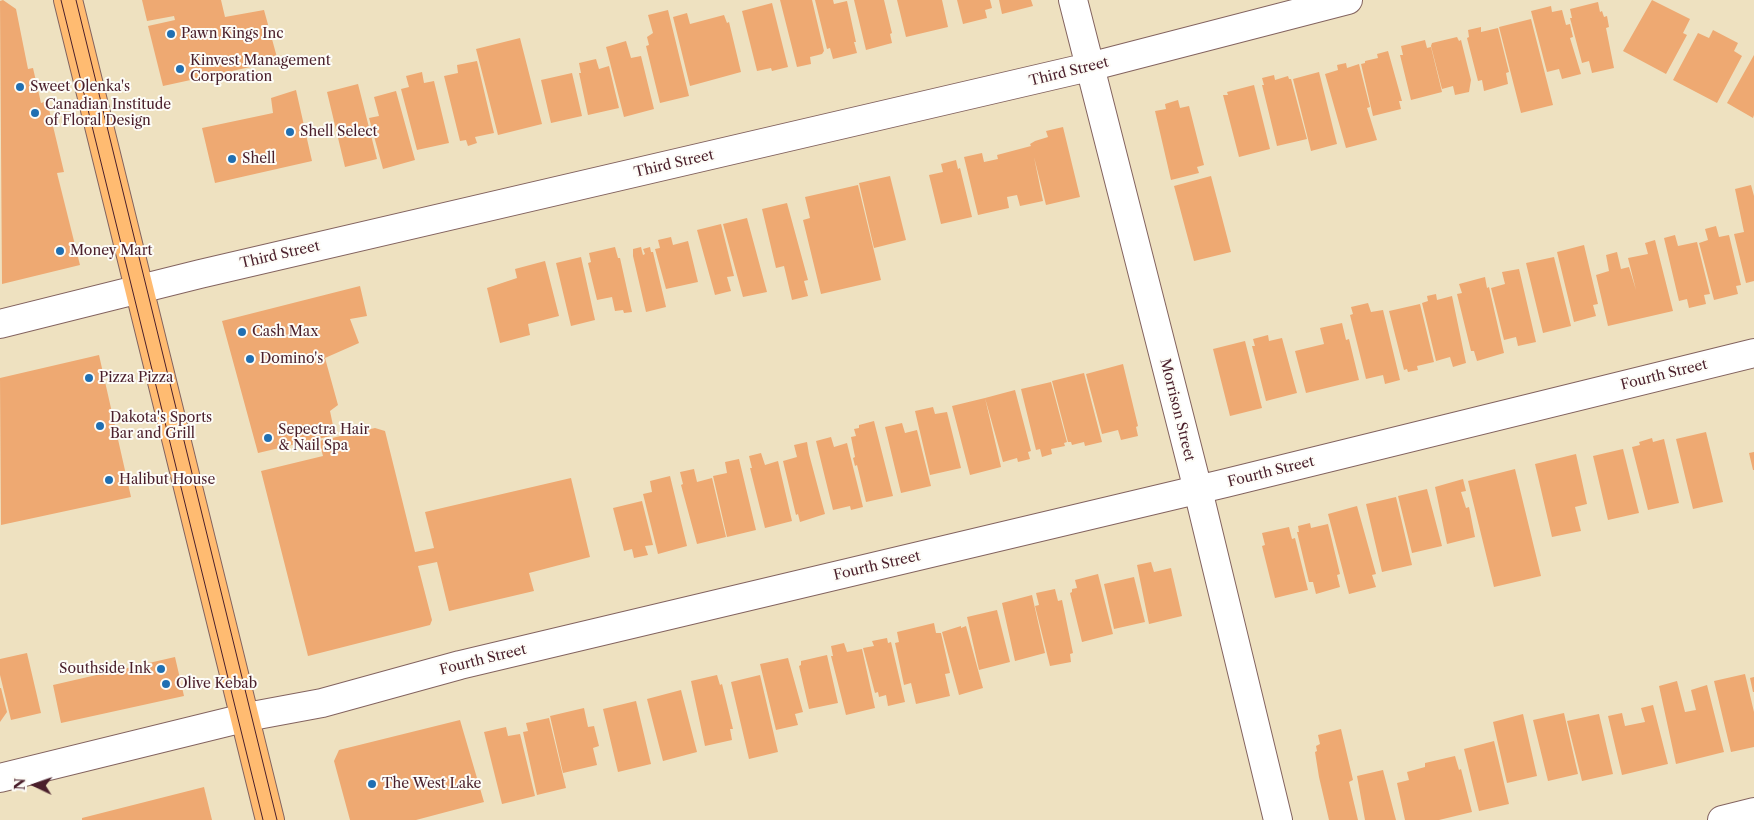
<!DOCTYPE html>
<html>
<head>
<meta charset="utf-8">
<style>
  body { margin:0 }
  #map { position:relative; width:1754px; height:820px; overflow:hidden; background:#eee1c0; font-family:"Libre Caslon Text",serif }
  canvas { display:block }
  .north { position:absolute; left:10px; top:760px; width:50px; height:50px; -webkit-text-stroke:4px #fdfcf7; paint-order:stroke; rotate:273deg; font-size:14px; font-weight:700; line-height:20px; text-align:center; color:#4a1f2b }
  .north::after { content:''; display:block; margin:auto; width:18px; height:22px; background:#4a1f2b; clip-path:polygon(50% 0,100% 100%,50% 72%,0 100%) }
</style>
</head>
<body>
<div id="map">
<canvas width="1754" height="820"></canvas>
<div class="north">N</div>
</div>
<script>
const g = document.querySelector('canvas').getContext('2d');
g.lineJoin = 'round';
function fill(path, color) { g.fillStyle = color; g.fill(path, 'evenodd'); }
function stroke(path, color, width, dash) { g.strokeStyle = color; g.lineWidth = width; g.lineCap = dash ? 'butt' : 'round'; g.setLineDash(dash || []); g.stroke(path); }
function label(font, color, halo, rows, align = 'center') {
  g.font = font + ' "Libre Caslon Text",serif'; g.lineWidth = 4; g.setLineDash([]); g.textBaseline = 'middle'; g.strokeStyle = halo; g.fillStyle = color; for (const [text, x, y, turn = 0] of rows) {
    g.save(); g.translate(x, y); g.rotate((+turn || 0) * Math.PI / 180); g.textAlign = isNaN(turn) ? turn : align; if (halo) g.strokeText(text, 0, 0); g.fillText(text, 0, 0); g.restore();
  }
}
fill(new Path2D(`
  M 3,0 L 16,9 L 28,69 L 33,68 L 41,103 L 47,101 L 64,172 L 57,173 L 80,265 L 2,284 L 0,1 Z
  M 142,0 L 221,0 L 225,17 L 264,10 L 278,61 L 163,86 L 148,26 L 175,20 L 174,16 L 147,21 Z
  M 780,0 L 812,0 L 824,51 L 822,54 L 810,57 L 811,64 L 797,67 Z
  M 815,0 L 833,0 L 834,4 L 847,1 L 856,42 L 854,42 L 857,53 L 833,59 L 830,48 L 827,49 Z
  M 854,0 L 884,0 L 892,33 L 890,34 L 892,43 L 866,50 Z
  M 897,0 L 942,0 L 948,27 L 906,37 Z
  M 957,0 L 990,0 L 992,8 L 985,10 L 987,18 L 963,24 Z
  M 999,0 L 1031,0 L 1033,6 L 1002,14 Z
  M 1652,0 L 1690,19 L 1683,33 L 1687,35 L 1666,74 L 1623,51 Z
  M 1598,2 L 1600,12 L 1602,11 L 1604,17 L 1607,16 L 1609,27 L 1606,28 L 1614,68 L 1592,73 L 1589,61 L 1582,63 L 1570,18 L 1572,18 L 1570,9 Z
  M 772,3 L 788,67 L 772,71 L 771,68 L 757,71 L 742,11 Z
  M 1551,6 L 1552,12 L 1562,10 L 1566,25 L 1570,24 L 1573,37 L 1570,38 L 1581,74 L 1562,79 L 1559,69 L 1547,72 L 1531,11 Z
  M 668,10 L 689,96 L 660,103 L 646,46 L 649,45 L 647,37 L 653,33 L 648,15 Z
  M 687,13 L 690,24 L 724,15 L 727,23 L 729,22 L 741,72 L 690,86 L 673,17 Z
  M 1531,19 L 1553,105 L 1521,113 L 1499,27 Z
  M 1481,27 L 1481,32 L 1498,28 L 1509,72 L 1506,73 L 1508,84 L 1484,91 L 1482,80 L 1478,81 L 1467,38 L 1469,37 L 1468,30 Z
  M 1713,30 L 1738,43 L 1734,51 L 1742,56 L 1717,103 L 1673,80 L 1698,33 L 1709,38 Z
  M 1457,37 L 1459,41 L 1461,40 L 1471,80 L 1469,92 L 1455,95 L 1453,86 L 1442,89 L 1431,46 L 1432,43 Z
  M 520,38 L 542,124 L 498,135 L 476,49 Z
  M 1425,40 L 1427,48 L 1431,47 L 1442,92 L 1411,100 L 1400,55 L 1403,55 L 1401,46 Z
  M 626,41 L 631,58 L 641,56 L 654,109 L 624,117 L 606,47 Z
  M 1388,51 L 1402,101 L 1399,101 L 1401,109 L 1373,116 L 1361,64 L 1365,63 L 1365,61 L 1378,58 L 1377,54 Z
  M 1754,55 L 1754,115 L 1753,118 L 1727,103 Z
  M 596,59 L 599,69 L 609,66 L 619,108 L 588,115 L 579,73 L 581,73 L 579,63 Z
  M 477,61 L 494,133 L 475,137 L 477,143 L 468,146 L 466,140 L 460,141 L 444,76 L 458,73 L 457,65 Z
  M 1346,63 L 1347,68 L 1359,64 L 1370,107 L 1367,108 L 1377,140 L 1346,148 L 1325,74 L 1338,70 L 1337,65 Z
  M 422,72 L 424,83 L 434,81 L 449,143 L 417,150 L 401,89 L 409,87 L 406,76 Z
  M 1319,72 L 1337,144 L 1311,151 L 1293,79 Z
  M 572,73 L 582,116 L 551,123 L 541,80 Z
  M 1274,75 L 1275,80 L 1288,76 L 1289,79 L 1291,79 L 1307,139 L 1277,146 L 1262,85 L 1264,85 L 1262,78 Z
  M 358,84 L 377,159 L 345,167 L 327,92 Z
  M 1254,85 L 1270,149 L 1239,157 L 1223,95 L 1228,95 L 1227,92 Z
  M 296,90 L 312,161 L 215,183 L 202,128 L 273,113 L 271,98 Z
  M 396,91 L 415,160 L 383,169 L 369,118 L 379,116 L 374,97 Z
  M 1178,100 L 1180,108 L 1189,106 L 1204,165 L 1197,167 L 1199,173 L 1171,180 L 1155,111 L 1166,109 L 1165,104 Z
  M 1063,127 L 1080,197 L 1046,205 L 1034,157 L 1043,201 L 1020,206 L 1017,195 L 1007,197 L 1009,208 L 978,215 L 964,157 L 982,153 L 984,162 L 998,159 L 997,155 L 1031,146 L 1030,144 L 1035,141 L 1048,137 L 1046,131 Z
  M 956,160 L 958,169 L 960,168 L 972,217 L 941,224 L 929,175 L 943,172 L 941,164 Z
  M 890,176 L 906,240 L 874,248 L 859,183 Z
  M 1211,176 L 1231,252 L 1194,261 L 1174,186 Z
  M 858,185 L 881,280 L 821,294 L 803,220 L 810,218 L 805,197 Z
  M 1751,185 L 1754,196 L 1754,281 L 1746,283 L 1734,234 L 1744,232 L 1735,189 Z
  M 787,203 L 808,280 L 804,281 L 808,296 L 792,300 L 784,266 L 776,268 L 762,209 Z
  M 747,218 L 767,292 L 743,297 L 723,224 Z
  M 721,224 L 734,276 L 727,277 L 731,291 L 715,295 L 697,230 Z
  M 1716,226 L 1719,237 L 1729,235 L 1741,285 L 1736,286 L 1738,294 L 1714,300 L 1699,243 L 1708,240 L 1705,229 Z
  M 1675,235 L 1678,246 L 1697,242 L 1710,294 L 1704,295 L 1706,304 L 1689,308 L 1687,299 L 1679,301 L 1664,238 Z
  M 671,237 L 673,245 L 688,241 L 698,282 L 666,289 L 655,249 L 660,248 L 658,240 Z
  M 1655,240 L 1673,311 L 1608,326 L 1596,275 L 1609,271 L 1606,255 L 1617,252 L 1621,269 L 1629,267 L 1636,290 L 1628,258 L 1648,254 L 1645,243 Z
  M 1584,245 L 1598,304 L 1593,305 L 1596,316 L 1574,322 L 1557,252 Z
  M 615,247 L 618,258 L 620,258 L 632,312 L 624,313 L 623,310 L 615,311 L 612,297 L 597,300 L 588,263 L 591,262 L 589,253 Z
  M 641,247 L 643,255 L 645,254 L 643,249 L 650,247 L 651,252 L 653,252 L 666,307 L 646,312 L 633,256 L 633,249 Z
  M 581,257 L 595,320 L 571,326 L 556,263 Z
  M 1554,257 L 1571,326 L 1543,333 L 1526,263 Z
  M 545,261 L 559,316 L 528,324 L 530,335 L 500,343 L 487,288 L 517,278 L 515,269 Z
  M 1519,269 L 1536,342 L 1518,346 L 1516,337 L 1504,340 L 1491,288 L 1505,284 L 1502,272 Z
  M 1485,277 L 1487,288 L 1489,287 L 1504,353 L 1477,361 L 1474,351 L 1471,351 L 1457,294 L 1462,293 L 1459,284 Z
  M 360,286 L 367,316 L 350,319 L 359,343 L 325,358 L 338,405 L 330,411 L 335,435 L 258,453 L 222,321 Z
  M 1436,294 L 1437,300 L 1452,296 L 1466,363 L 1453,367 L 1450,357 L 1436,361 L 1422,303 L 1428,301 L 1427,296 Z
  M 1368,303 L 1371,312 L 1383,310 L 1400,380 L 1385,384 L 1383,375 L 1366,379 L 1350,315 L 1353,314 L 1351,307 Z
  M 1420,304 L 1434,362 L 1417,366 L 1418,370 L 1408,372 L 1407,369 L 1404,370 L 1389,311 Z
  M 1342,323 L 1346,340 L 1349,339 L 1359,380 L 1306,393 L 1295,351 L 1324,344 L 1320,328 Z
  M 1268,335 L 1269,341 L 1282,338 L 1297,393 L 1266,401 L 1252,346 L 1255,346 L 1253,339 Z
  M 1245,341 L 1262,408 L 1230,416 L 1213,349 Z
  M 99,355 L 131,497 L 1,525 L 0,378 Z
  M 1123,364 L 1138,426 L 1136,427 L 1138,436 L 1121,440 L 1118,430 L 1102,434 L 1086,374 Z
  M 1084,373 L 1102,442 L 1085,446 L 1084,442 L 1072,445 L 1071,442 L 1068,442 L 1052,381 Z
  M 1051,382 L 1067,442 L 1064,443 L 1065,446 L 1051,449 L 1052,454 L 1042,457 L 1040,449 L 1036,450 L 1021,389 Z
  M 1015,390 L 1031,451 L 1028,452 L 1030,459 L 1018,462 L 1017,458 L 1003,462 L 985,398 Z
  M 985,398 L 1001,467 L 970,475 L 952,406 Z
  M 933,407 L 935,414 L 947,412 L 961,468 L 930,475 L 915,411 Z
  M 874,421 L 893,496 L 866,502 L 857,465 L 855,466 L 853,458 L 855,457 L 851,437 L 856,436 L 854,429 L 859,428 L 859,425 Z
  M 902,423 L 905,433 L 917,430 L 931,486 L 901,493 L 885,427 Z
  M 375,428 L 385,431 L 415,552 L 434,548 L 425,512 L 571,478 L 590,557 L 529,573 L 534,591 L 449,611 L 437,562 L 418,566 L 432,620 L 430,625 L 308,656 L 261,471 L 323,456 L 319,441 Z
  M 1706,432 L 1723,502 L 1693,509 L 1676,439 Z
  M 831,437 L 834,447 L 847,443 L 863,507 L 851,510 L 850,506 L 833,510 L 816,441 Z
  M 1652,438 L 1653,442 L 1664,439 L 1679,503 L 1648,510 L 1632,447 L 1640,445 L 1639,442 Z
  M 807,442 L 809,454 L 825,514 L 800,522 L 798,514 L 796,515 L 783,461 L 797,457 L 794,445 Z
  M 1623,449 L 1639,513 L 1608,520 L 1593,456 Z
  M 1754,452 L 1754,470 L 1753,470 L 1749,453 Z
  M 761,453 L 765,465 L 778,461 L 792,521 L 765,528 L 750,468 L 752,468 L 749,456 Z
  M 1576,454 L 1587,504 L 1575,507 L 1581,531 L 1552,537 L 1535,464 Z
  M 739,459 L 756,530 L 727,537 L 713,476 L 727,473 L 725,462 Z
  M 694,469 L 697,482 L 712,478 L 726,537 L 697,544 L 681,485 L 683,484 L 680,472 Z
  M 1515,469 L 1541,576 L 1494,587 L 1468,481 Z
  M 670,476 L 687,546 L 658,554 L 643,494 L 652,492 L 650,481 Z
  M 1463,479 L 1466,491 L 1461,492 L 1466,508 L 1469,507 L 1475,537 L 1447,544 L 1435,487 Z
  M 1427,489 L 1442,546 L 1412,553 L 1398,496 Z
  M 1396,497 L 1412,565 L 1382,572 L 1366,504 Z
  M 642,501 L 653,545 L 645,546 L 648,555 L 634,558 L 632,549 L 624,551 L 613,508 Z
  M 1357,506 L 1376,574 L 1372,575 L 1376,587 L 1349,594 L 1328,514 Z
  M 1310,523 L 1311,528 L 1328,524 L 1340,574 L 1337,575 L 1340,587 L 1316,594 L 1313,582 L 1309,582 L 1297,532 L 1299,532 L 1298,526 Z
  M 1289,527 L 1292,539 L 1295,538 L 1308,590 L 1275,598 L 1262,546 L 1265,545 L 1262,533 Z
  M 1151,562 L 1154,572 L 1171,568 L 1182,616 L 1149,624 L 1137,565 Z
  M 1098,574 L 1113,634 L 1082,642 L 1070,593 L 1072,592 L 1072,589 L 1077,588 L 1075,580 Z
  M 1134,577 L 1145,622 L 1114,629 L 1104,584 Z
  M 1055,589 L 1058,601 L 1062,600 L 1073,653 L 1070,654 L 1071,662 L 1050,666 L 1035,606 L 1039,605 L 1036,593 Z
  M 1032,595 L 1045,653 L 1015,661 L 1002,603 Z
  M 997,610 L 1010,662 L 979,670 L 967,617 Z
  M 934,623 L 936,633 L 941,633 L 950,673 L 945,674 L 950,696 L 916,704 L 911,683 L 904,685 L 895,643 L 899,642 L 897,632 Z
  M 961,626 L 961,628 L 966,626 L 983,688 L 959,695 L 942,632 Z
  M 887,638 L 888,643 L 891,642 L 905,702 L 888,706 L 886,695 L 879,697 L 878,692 L 875,693 L 863,648 L 874,646 L 872,641 Z
  M 844,643 L 847,652 L 862,649 L 875,708 L 846,715 L 831,656 L 833,656 L 831,646 Z
  M 27,653 L 41,713 L 11,720 L 0,675 L 0,659 Z
  M 827,655 L 838,703 L 809,709 L 799,666 L 801,665 L 801,661 Z
  M 175,657 L 184,696 L 61,723 L 53,685 Z
  M 788,658 L 803,712 L 795,714 L 798,725 L 776,730 L 760,664 Z
  M 1745,674 L 1754,712 L 1754,747 L 1731,752 L 1714,681 Z
  M 717,675 L 720,685 L 722,684 L 733,729 L 730,729 L 732,740 L 705,746 L 691,681 Z
  M 760,675 L 778,752 L 749,759 L 731,682 Z
  M 1754,677 L 1754,692 L 1753,692 L 1750,678 Z
  M 1677,681 L 1685,712 L 1696,710 L 1691,690 L 1707,685 L 1724,752 L 1676,764 L 1659,686 Z
  M 1,688 L 7,712 L 0,722 L 0,688 Z
  M 681,690 L 697,752 L 663,761 L 647,699 Z
  M 636,701 L 651,764 L 618,772 L 603,709 Z
  M 1653,705 L 1668,764 L 1622,775 L 1608,716 L 1622,713 L 1625,726 L 1645,722 L 1641,708 Z
  M 584,708 L 588,727 L 594,726 L 599,746 L 593,748 L 597,765 L 563,773 L 550,716 Z
  M 1564,713 L 1578,774 L 1548,781 L 1533,720 Z
  M 1523,714 L 1537,776 L 1507,783 L 1493,722 Z
  M 1599,714 L 1613,774 L 1582,781 L 1567,721 Z
  M 549,718 L 566,788 L 537,795 L 523,732 L 528,731 L 526,723 Z
  M 460,720 L 484,802 L 416,820 L 350,820 L 334,761 L 339,750 Z
  M 506,727 L 508,736 L 520,734 L 535,796 L 502,804 L 484,732 Z
  M 1341,729 L 1353,780 L 1349,782 L 1358,820 L 1329,820 L 1319,777 L 1315,752 L 1317,751 L 1316,746 L 1320,744 L 1318,735 Z
  M 1494,741 L 1509,804 L 1479,811 L 1464,749 Z
  M 1455,756 L 1459,770 L 1461,769 L 1472,812 L 1439,820 L 1405,820 L 1397,783 L 1409,780 L 1407,772 L 1425,767 L 1425,763 Z
  M 1383,770 L 1396,820 L 1365,820 L 1357,776 Z
  M 204,787 L 212,820 L 82,820 L 82,818 Z`), '#eea972');
const street = new Path2D(`
  M 1073,0 L 1198,490 L 1278,820
  M 0,324 L 200,274 L 1089,67 L 1348,0
  M 0,778 L 252,716 L 322,703 L 460,665 L 1226,483 L 1754,353
  M 1722,820 L 1754,812`);
const primary = new Path2D(`
  M 68,0 L 270,820`);
stroke(street, '#83635f', 30);
stroke(primary, '#83635f', 30);
stroke(street, '#fff', 28);
stroke(primary, '#ffbb71', 28);
stroke(new Path2D(`
  M 61,0 L 263,820
  M 76,0 L 277,820`), '#4a1f2b', 1);
for (const [x, y, r, color] of [
  [171,34,5,"#1f6fb2"],
  [180,69,5,"#1f6fb2"],
  [20,87,5,"#1f6fb2"],
  [35,113,5,"#1f6fb2"],
  [290,132,5,"#1f6fb2"],
  [232,159,5,"#1f6fb2"],
  [60,251,5,"#1f6fb2"],
  [242,332,5,"#1f6fb2"],
  [250,359,5,"#1f6fb2"],
  [89,378,5,"#1f6fb2"],
  [100,426,5,"#1f6fb2"],
  [268,438,5,"#1f6fb2"],
  [109,480,5,"#1f6fb2"],
  [161,669,5,"#1f6fb2"],
  [166,684,5,"#1f6fb2"],
  [372,784,5,"#1f6fb2"]
]) { const dot = new Path2D(); dot.arc(x, y, r, 0, 2 * Math.PI); g.fillStyle = color; g.fill(dot); stroke(dot, '#fdfcf7', 2); }
label('14px', '#4a1f2b', '#fdfcf7', [
  ["Pawn Kings Inc",181,34],
  ["Kinvest Management",190,61],
  ["Corporation",190,77],
  ["Sweet Olenka's",30,87],
  ["Canadian Institude",45,105],
  ["of Floral Design",45,121],
  ["Shell Select",300,132],
  ["Shell",242,159],
  ["Money Mart",70,251],
  ["Cash Max",252,332],
  ["Domino's",260,359],
  ["Pizza Pizza",99,378],
  ["Dakota's Sports",110,418],
  ["Bar and Grill",110,434],
  ["Sepectra Hair",278,430],
  ["& Nail Spa",278,446],
  ["Halibut House",119,480],
  ["Southside Ink",151,669,"right"],
  ["Olive Kebab",176,684],
  ["The West Lake",382,784]
], 'left');
label('14px', '#4a1f2b', '#fdfcf7', [
  ["Third Street",1069,72,-14],
  ["Third Street",674,164,-13],
  ["Third Street",280,255,-13],
  ["Fourth Street",1664,375,-14],
  ["Morrison Street",1177,410,76],
  ["Fourth Street",1271,472,-14],
  ["Fourth Street",877,566,-13],
  ["Fourth Street",483,660,-14]
]);
</script>
</body>
</html>
